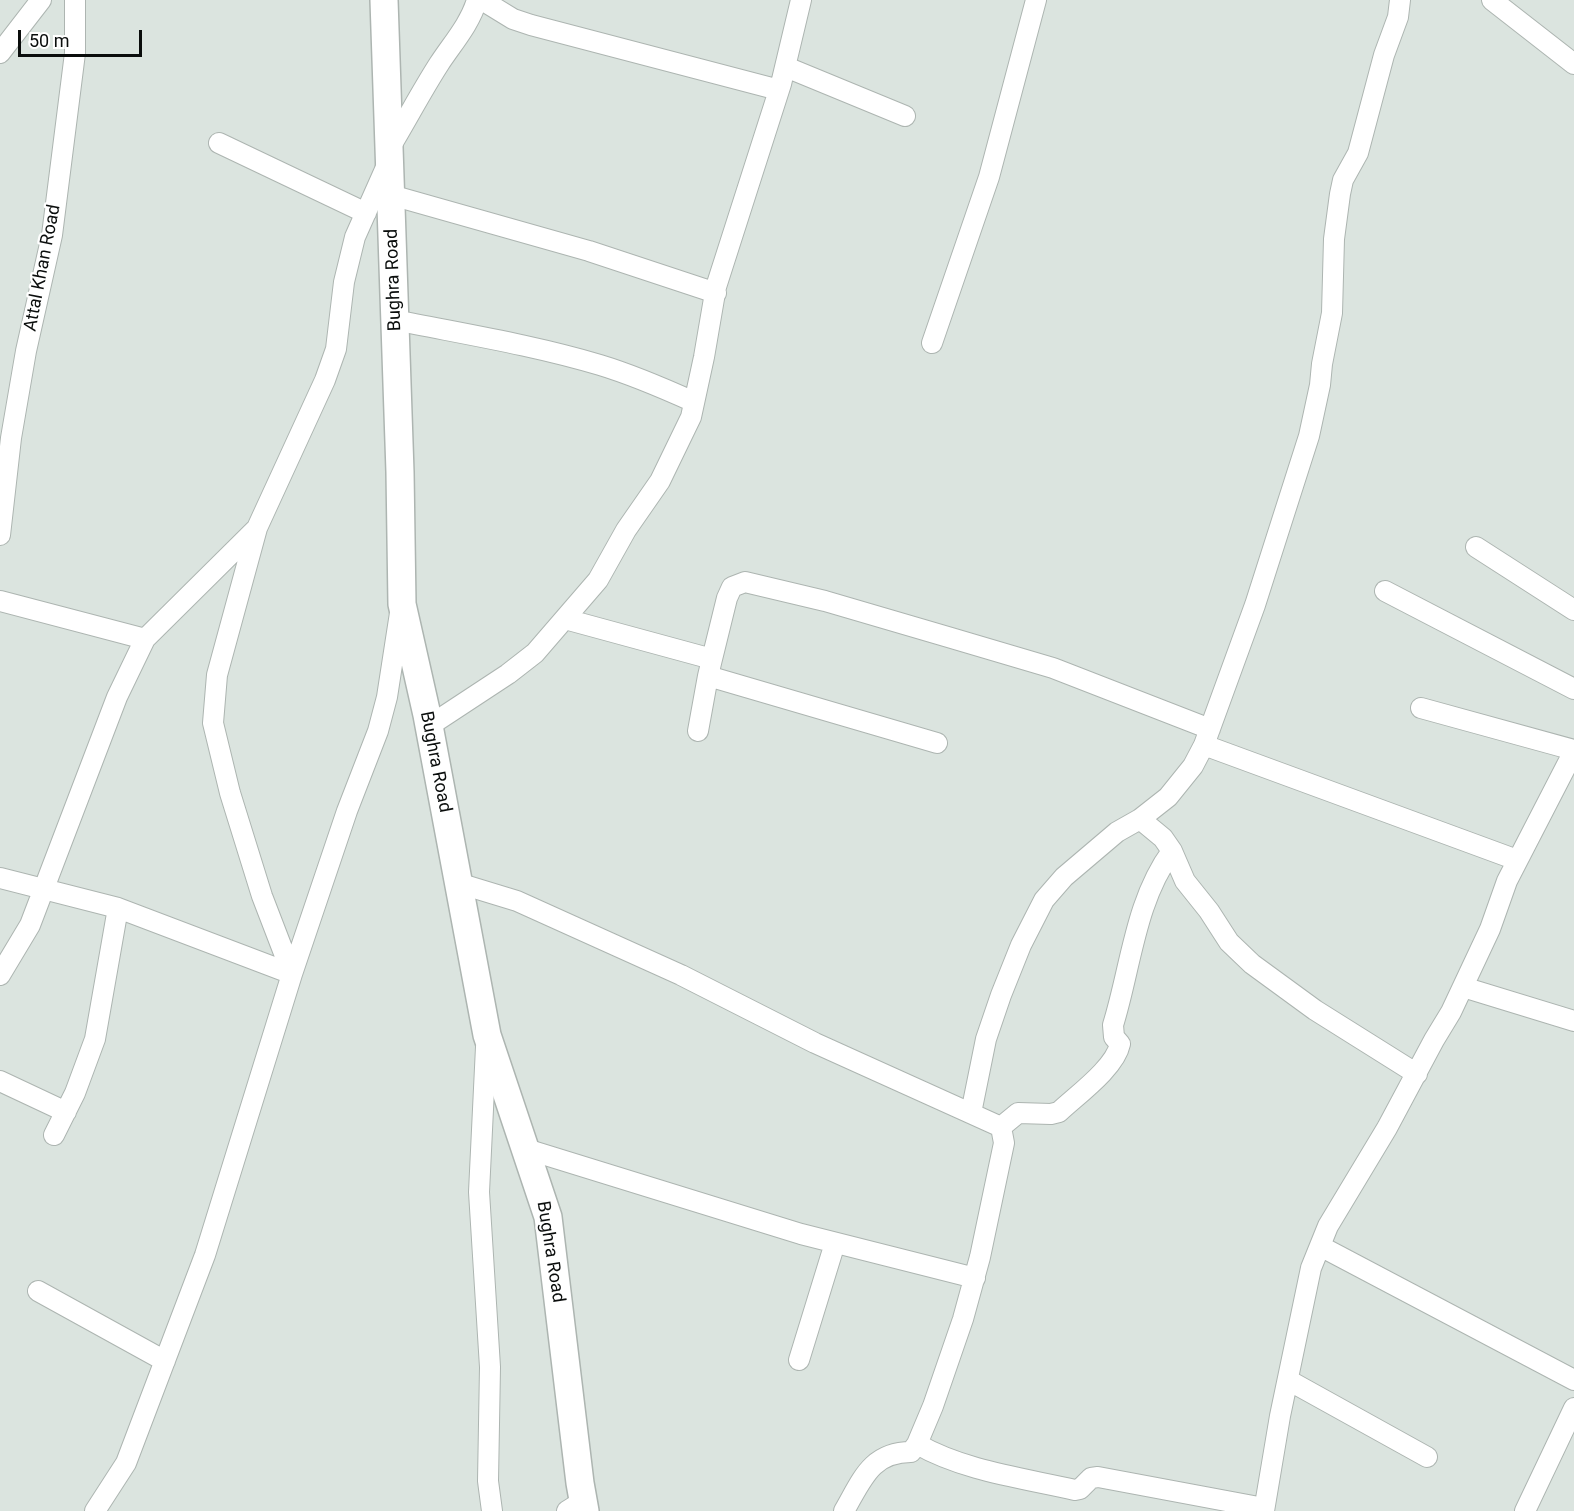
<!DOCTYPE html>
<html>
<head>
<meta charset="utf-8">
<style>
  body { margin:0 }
  #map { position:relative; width:1574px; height:1511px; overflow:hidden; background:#dbe4df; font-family:Roboto,sans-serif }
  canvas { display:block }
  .scale { position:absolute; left:18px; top:30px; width:124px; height:27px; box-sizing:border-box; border:3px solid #0a0d0c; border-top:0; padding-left:8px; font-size:18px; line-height:21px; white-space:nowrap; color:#0a0d0c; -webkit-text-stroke:4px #fff; paint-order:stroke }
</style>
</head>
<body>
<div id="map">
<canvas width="1574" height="1511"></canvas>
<div class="scale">50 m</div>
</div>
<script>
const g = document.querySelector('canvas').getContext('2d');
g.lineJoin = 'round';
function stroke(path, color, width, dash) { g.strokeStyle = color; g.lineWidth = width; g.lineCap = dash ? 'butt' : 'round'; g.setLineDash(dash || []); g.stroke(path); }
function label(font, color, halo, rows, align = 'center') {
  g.font = font + ' Roboto,sans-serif'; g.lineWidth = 4.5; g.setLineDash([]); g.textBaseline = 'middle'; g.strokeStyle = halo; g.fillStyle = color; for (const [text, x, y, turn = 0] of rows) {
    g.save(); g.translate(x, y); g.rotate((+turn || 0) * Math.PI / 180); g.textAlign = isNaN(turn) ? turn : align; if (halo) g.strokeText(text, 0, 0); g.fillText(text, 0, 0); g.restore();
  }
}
const street = new Path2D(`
  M 482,0 L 513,19 L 531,25 L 779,90
  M 1492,0 L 1574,64
  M 0,53 L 41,0
  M 786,67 L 905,116
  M 219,143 L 366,213
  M 389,149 C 406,121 421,92 439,64 C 452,44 470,24 477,0
  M 391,195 L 589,251 L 716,293
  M 395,320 C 464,334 533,345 600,365 C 633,375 663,388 694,402
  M 932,343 L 989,177 L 1036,0
  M 0,535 L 11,438 L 26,351 L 52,235 L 75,53 L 75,0
  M 1476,547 L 1574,610
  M 1385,591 L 1574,689
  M 0,601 L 145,639
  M 565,619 L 712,659 L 708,676 L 937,743
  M 712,659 L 727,598 L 732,587 L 745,582 L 825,601 L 948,637 L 1053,668 L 1210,729
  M 1421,708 L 1574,750
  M 429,726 L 508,674 L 535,653 L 598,580 L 626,530 L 660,481 L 691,417 L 704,357 L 716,287 L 781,84 L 801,0
  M 698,731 L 708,676
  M 1204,745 L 1517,860
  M 1140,819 L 1163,838 L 1172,851 L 1185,881 L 1209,911 L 1229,942 L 1252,964 L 1315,1010 L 1417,1074
  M 0,878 L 118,908 L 292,974
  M 458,883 L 517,901 L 681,975 L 815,1043 L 1001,1127 L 1004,1143 L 980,1257 L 963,1319 L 933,1406 L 917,1444 L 911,1452 C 871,1452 862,1480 844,1511
  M 292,974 L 262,896 L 230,793 L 213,723 L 217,675 L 257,528 L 325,380 L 336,349 L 344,282 L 355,237 L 387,165
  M 0,975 L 30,925 L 117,697 L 145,639 L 255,530
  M 1463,987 L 1574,1021
  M 486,1047 L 479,1192 L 490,1367 L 488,1481 L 492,1511
  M 0,1081 L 66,1112
  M 971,1113 L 986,1039 L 1001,995 L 1021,945 L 1044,900 L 1064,877 L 1117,832 L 1140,819 L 1168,797 L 1193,766 L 1204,745 L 1255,605 L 1309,436 L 1320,385 L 1322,364 L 1332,313 L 1334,239 L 1340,194 L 1343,180 L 1358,153 L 1384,55 L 1398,17 L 1400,0
  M 1001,1127 L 1018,1113 L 1051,1114 L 1059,1112 C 1077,1095 1115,1068 1120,1044 L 1114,1037 L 1113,1025 C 1131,967 1135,901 1172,851
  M 54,1135 L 75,1093 L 95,1039 L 118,908
  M 526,1149 L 801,1234 L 975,1278
  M 1320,1246 L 1574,1380
  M 38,1291 L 165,1361
  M 799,1360 L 835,1243
  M 1288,1380 L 1427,1457
  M 917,1444 C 964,1471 1023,1478 1075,1490 L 1080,1489 L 1091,1478 L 1098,1477 L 1264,1508
  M 95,1511 L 126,1463 L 205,1255 L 292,974 L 347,811 L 378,731 L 387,697 L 400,613
  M 567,1511 L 583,1501
  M 1264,1511 L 1280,1416 L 1311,1268 L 1328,1226 L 1387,1128 L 1434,1040 L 1451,1012 L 1490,929 L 1507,881 L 1574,751
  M 1525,1511 L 1574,1408`);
const secondary = new Path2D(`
  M 384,0 L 400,472 L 402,604 L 427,715 L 487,1035 L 548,1217 L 580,1483 L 585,1511`);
stroke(street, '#adb5b1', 22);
stroke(secondary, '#adb5b1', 30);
stroke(street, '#fff', 20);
stroke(secondary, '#fff', 27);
label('18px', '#0a0d0c', '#fff', [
  ["Attal Khan Road",43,268,-79],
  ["Bughra Road",394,280,-92],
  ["Bughra Road",435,762,79],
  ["Bughra Road",550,1252,81]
]);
</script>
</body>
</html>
